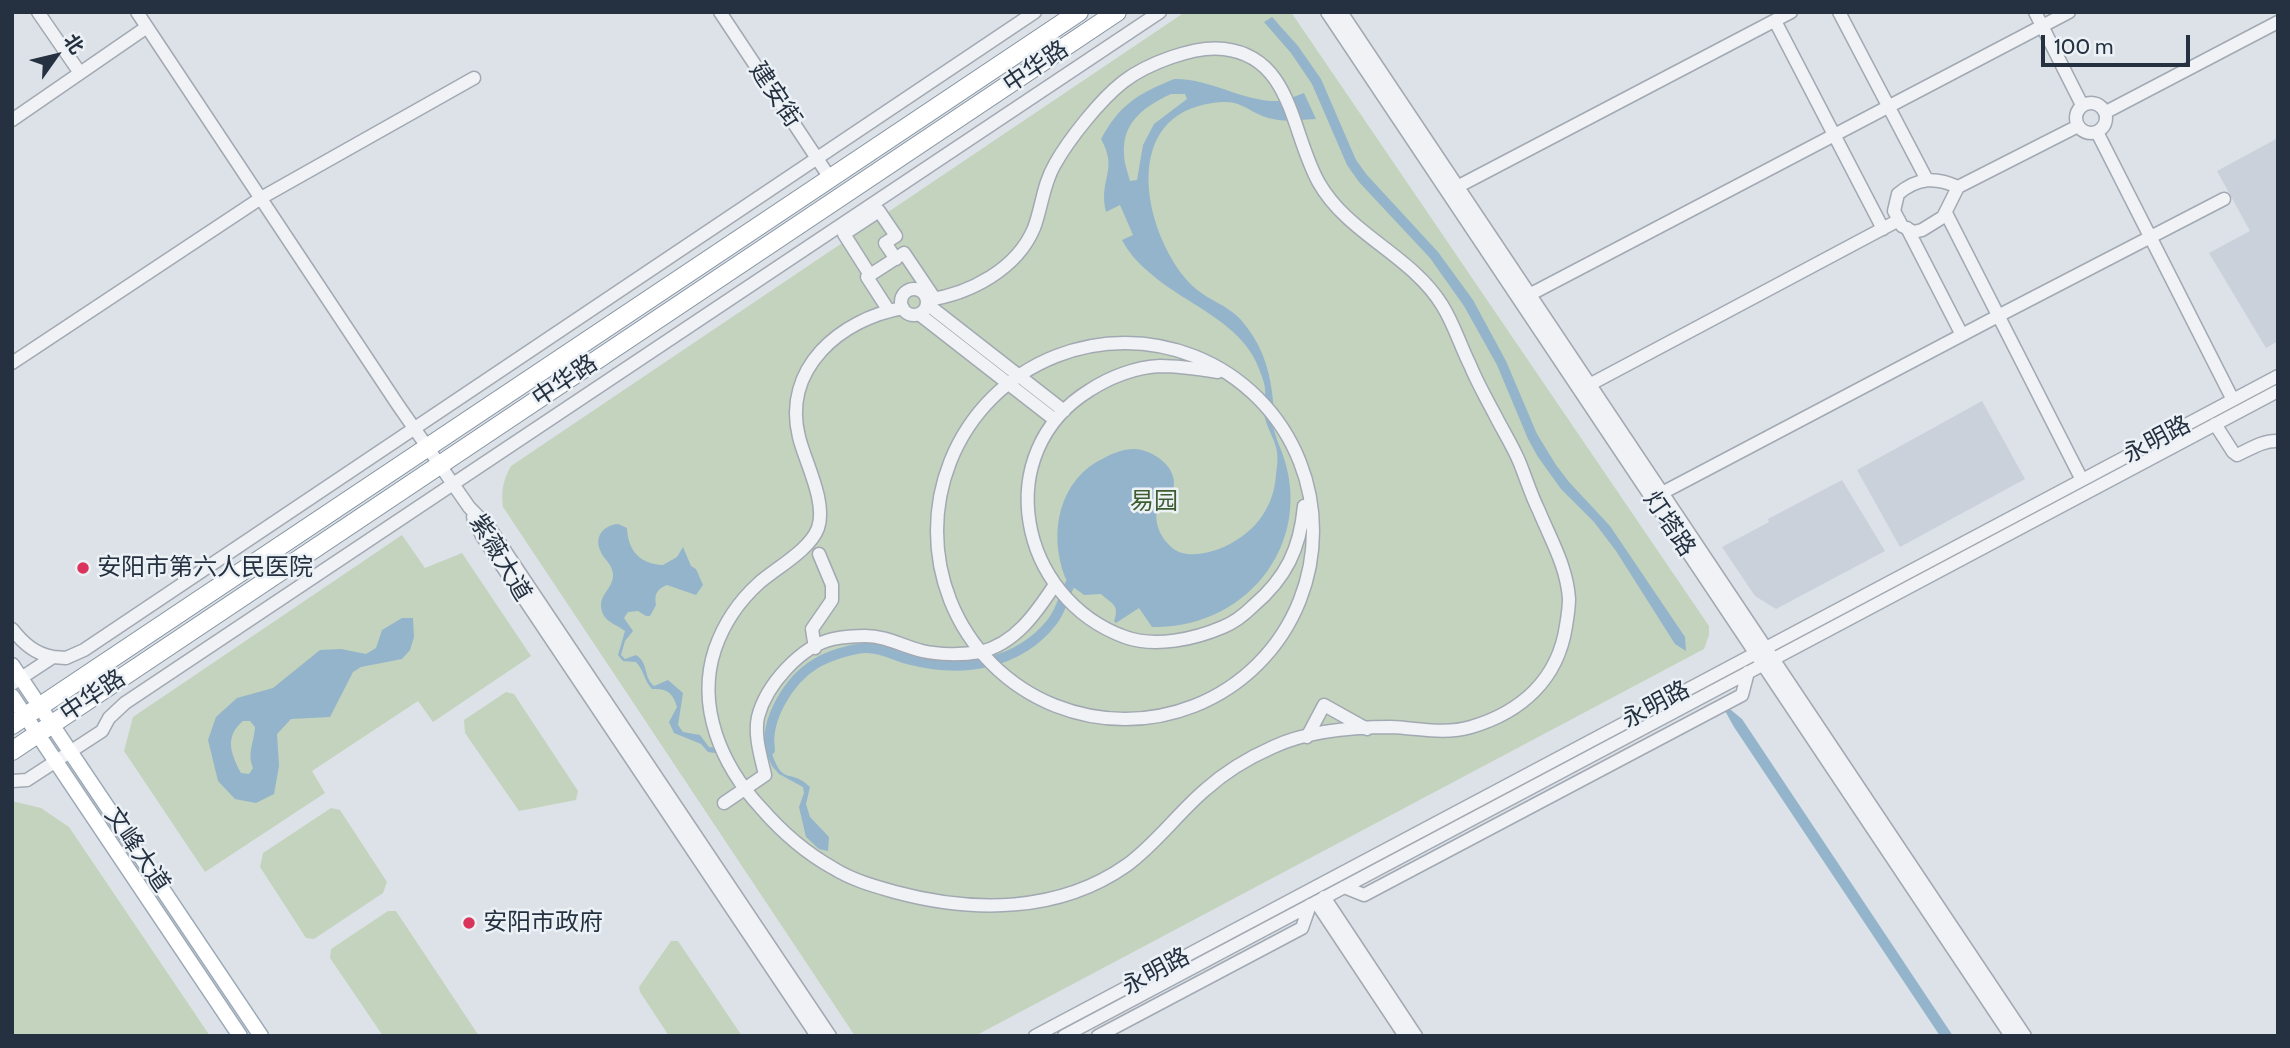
<!DOCTYPE html>
<html>
<head>
<meta charset="utf-8">
<style>
  body { margin:0 }
  #map { position:relative; width:2290px; height:1048px; overflow:hidden; background:#dde2e8; font-family:Cabin,"Noto Sans SC",sans-serif }
  canvas { display:block }
  .frame { position:absolute; inset:0; border:14px solid #253140; pointer-events:none }
  .north { position:absolute; left:21px; top:21px; width:70px; height:70px; -webkit-text-stroke:5px #ecf1f6; paint-order:stroke; rotate:56deg; font-size:19px; font-weight:700; line-height:28px; text-align:center; color:#253140 }
  .north::after { content:''; display:block; margin:auto; width:24px; height:32px; background:#253140; clip-path:polygon(50% 0,100% 100%,50% 72%,0 100%) }
  .scale { position:absolute; left:2041px; top:35px; width:149px; height:32px; box-sizing:border-box; border:4px solid #253140; border-top:0; padding-left:9px; font-size:21px; line-height:24px; white-space:nowrap; color:#253140; -webkit-text-stroke:5px #ecf1f6; paint-order:stroke }
</style>
</head>
<body>
<div id="map">
<canvas width="2290" height="1048"></canvas>
<div class="frame"></div>
<div class="north">北</div>
<div class="scale">100 m</div>
</div>
<script>
const g = document.querySelector('canvas').getContext('2d');
g.lineJoin = 'round';
function fill(path, color) { g.fillStyle = color; g.fill(path, 'evenodd'); }
function stroke(path, color, width, dash) { g.strokeStyle = color; g.lineWidth = width; g.lineCap = dash ? 'butt' : 'round'; g.setLineDash(dash || []); g.stroke(path); }
function label(font, color, halo, rows, align = 'center') {
  g.font = font + ' Cabin,"Noto Sans SC",sans-serif'; g.lineWidth = 5; g.setLineDash([]); g.textBaseline = 'middle'; g.strokeStyle = halo; g.fillStyle = color; for (const [text, x, y, turn = 0] of rows) {
    g.save(); g.translate(x, y); g.rotate((+turn || 0) * Math.PI / 180); g.textAlign = isNaN(turn) ? turn : align; if (halo) g.strokeText(text, 0, 0); g.fillText(text, 0, 0); g.restore();
  }
}
fill(new Path2D(`
  M 2278,138 L 2278,341 L 2266,348 L 2209,253 L 2250,231 L 2217,171 Z
  M 1982,401 L 2025,479 L 1900,547 L 1857,470 Z
  M 1842,480 L 1885,551 L 1776,609 L 1755,596 L 1722,547 L 1769,522 L 1768,519 Z`), '#cad1da');
fill(new Path2D(`
  M 1185,12 L 1291,12 L 1709,626 L 1709,635 L 1704,649 L 975,1036 L 855,1036 L 503,507 C 501,491 503,480 511,466 Z
  M 402,535 L 425,568 L 462,553 L 531,656 L 433,722 L 418,701 L 312,771 L 325,793 L 205,872 L 124,751 L 133,717 Z
  M 506,692 L 514,694 L 578,791 L 576,800 L 519,811 L 465,733 L 464,720 Z
  M 12,801 L 41,808 L 69,827 L 210,1036 L 12,1036 Z
  M 331,808 L 340,810 L 387,882 L 383,893 L 314,939 L 306,938 L 260,867 L 263,853 Z
  M 388,911 L 396,911 L 479,1036 L 383,1036 L 330,958 L 331,949 Z
  M 671,941 L 678,941 L 742,1036 L 669,1036 L 640,992 L 639,987 Z`), '#c4d3bd');
fill(new Path2D(`
  M 1272,17 L 1298,46 L 1321,79 L 1356,160 L 1367,175 L 1438,252 L 1473,300 L 1506,361 L 1537,434 L 1556,465 L 1569,482 L 1610,526 L 1685,637 L 1686,651 L 1675,644 L 1616,551 L 1594,522 L 1561,489 L 1538,457 L 1528,439 L 1497,365 L 1464,306 L 1430,258 L 1359,182 L 1347,165 L 1312,84 L 1291,53 L 1264,22 Z
  M 1174,79 C 1211,78 1244,103 1281,101 L 1288,121 C 1278,120 1268,119 1258,114 C 1246,108 1237,101 1223,102 C 1122,107 1139,221 1185,278 C 1203,299 1218,300 1236,315 C 1243,321 1248,329 1253,336 C 1268,360 1272,384 1274,412 L 1264,400 C 1267,391 1264,382 1261,374 C 1245,322 1187,306 1150,273 C 1138,263 1129,253 1122,240 L 1133,235 L 1120,205 L 1106,212 C 1098,179 1119,171 1101,139 C 1120,104 1138,94 1174,79 ZM 1171,94 L 1185,94 L 1187,99 L 1154,124 L 1143,145 L 1137,180 L 1130,181 C 1128,173 1124,163 1124,154 C 1122,122 1145,106 1171,94 Z
  M 1304,93 L 1316,119 L 1299,120 L 1291,98 Z
  M 1264,412 C 1273,422 1274,432 1279,445 C 1319,537 1250,629 1152,627 L 1139,608 L 1116,623 L 1114,621 C 1120,605 1112,604 1101,594 L 1084,595 C 1078,590 1067,584 1065,577 C 1048,533 1059,479 1104,458 C 1113,453 1123,449 1134,449 C 1152,449 1180,468 1173,490 C 1171,497 1162,499 1159,506 C 1150,522 1165,548 1182,553 C 1195,556 1207,553 1219,549 C 1252,536 1274,510 1276,474 C 1277,467 1278,459 1277,452 C 1275,438 1265,426 1264,412 Z
  M 618,524 L 627,528 C 628,551 640,564 663,565 L 677,557 L 683,547 L 691,566 L 696,569 L 703,585 L 696,595 L 667,585 C 657,589 654,594 656,605 L 650,616 L 646,616 L 638,611 L 628,612 L 624,618 L 633,631 L 625,641 L 621,655 L 625,659 L 636,655 C 649,663 643,677 654,686 L 668,680 L 683,693 L 678,725 L 683,732 L 700,735 L 709,747 L 717,748 L 718,751 L 715,753 L 708,752 L 701,744 L 674,733 L 669,722 L 677,707 C 673,693 667,688 652,689 C 644,681 644,670 636,662 L 623,661 L 618,655 L 625,631 C 619,626 606,622 603,614 C 595,595 614,590 613,574 C 612,563 603,559 600,550 C 594,535 605,525 618,524 Z
  M 402,618 L 413,618 L 414,637 L 410,650 L 402,659 L 361,667 L 353,672 L 330,717 L 291,719 L 277,734 L 279,766 L 274,794 L 256,803 L 235,799 L 218,781 L 208,740 L 216,717 L 237,698 L 273,688 L 320,650 L 341,649 L 366,654 L 376,648 L 382,630 ZM 243,721 L 250,721 L 255,727 C 254,743 247,752 253,768 L 249,774 L 241,773 C 231,754 224,737 243,721 Z
  M 1719,700 L 1742,719 L 1953,1036 L 1940,1036 L 1734,727 Z
  M 765,750 L 771,751 C 783,788 790,767 810,787 L 806,804 L 810,817 L 829,837 L 828,851 L 819,849 L 806,837 L 799,807 L 804,793 L 803,787 L 779,774 L 772,766 Z`), '#94b4cc');
stroke(new Path2D(`
  M 770,750 C 765,719 789,680 815,664 C 828,656 850,649 865,648 C 882,647 896,657 911,660 C 962,673 1018,665 1052,622 C 1061,611 1064,596 1070,584`), '#94b4cc', 10);
const minor = new Path2D(`
  M 38,12 L 80,73
  M 137,12 L 398,405 L 469,507 L 491,530 L 830,1036
  M 720,12 L 830,178
  M 1327,12 L 2011,1036
  M 1341,12 L 2025,1036
  M 1839,12 L 1927,180
  M 2035,12 L 2082,105
  M 1775,21 L 1883,229
  M2076 118a15 15 0 1 1 30 0a15 15 0 1 1-30 0Z
  M 2106,112 L 2278,22
  M 12,120 L 147,27
  M 2097,132 L 2233,400
  M 1457,187 L 1791,12
  M 1958,187 C 1936,177 1918,177 1898,194 L 1894,211 L 1902,226 L 1914,232 L 1922,230 L 1943,217 L 1958,187 L 2078,126
  M 1946,213 L 2082,480
  M 1907,228 L 1962,335
  M 870,275 L 844,234 L 879,211 L 896,236 L 885,243 L 896,259
  M901 302a13 13 0 1 1 26 0a13 13 0 1 1-26 0Z
  M 1529,295 L 2069,12
  M 927,304 L 1064,411
  M 903,308 C 840,319 782,369 799,437 C 805,462 827,502 818,528 C 810,550 776,568 759,583 C 739,601 724,623 715,649 C 696,706 721,765 761,808 C 781,831 806,853 833,868 C 852,880 874,886 895,892 C 973,913 1059,913 1127,865 C 1156,844 1178,813 1205,790 C 1225,772 1248,758 1273,747 C 1307,731 1353,727 1391,727 C 1418,728 1444,735 1471,727 C 1522,712 1558,679 1566,626 C 1567,620 1569,606 1569,599 C 1567,567 1551,540 1539,511 C 1531,495 1526,478 1519,461 C 1512,445 1502,429 1494,413 C 1486,398 1477,382 1470,365 C 1460,345 1454,324 1442,305 C 1411,255 1348,234 1319,183 C 1291,134 1293,57 1224,49 C 1195,45 1146,64 1123,82 C 1100,100 1069,139 1055,164 C 1043,184 1042,207 1034,228 C 1017,269 970,294 927,300
  M 889,311 L 867,277 L 904,253 L 935,299
  M 919,314 L 1055,420
  M937 531a188 188 0 1 1 376 0a188 188 0 1 1-376 0Z
  M 12,363 L 261,198 L 474,78
  M 1218,372 C 1199,369 1179,366 1160,366 C 1136,367 1110,377 1090,390 C 989,452 1018,598 1125,637 C 1155,648 1195,639 1223,627 C 1235,622 1244,615 1253,606 C 1286,578 1300,549 1304,506
  M 1589,385 L 1899,220
  M 2215,424 L 2233,452 L 2237,455 C 2250,449 2264,440 2278,441
  M 1662,493 L 1998,316 L 2224,199
  M 473,517 L 482,536 L 817,1036
  M 12,629 C 23,643 35,654 53,657
  M 815,648 L 812,629 L 832,600 L 832,585 L 819,554
  M 12,684 L 53,657 L 66,658 L 84,650 L 1035,12
  M 1307,737 L 1324,705 L 1367,729
  M 12,781 L 27,780 L 102,731 L 109,718 L 125,703 L 1160,12
  M 724,803 L 765,775 C 761,757 754,736 758,717 C 766,685 801,646 833,639 C 843,637 855,636 865,636 C 886,636 902,646 922,651 C 939,655 963,655 980,652 C 1015,644 1036,613 1054,586
  M 1344,887 L 1364,895 L 1742,695 L 1748,672
  M 1324,897 L 1416,1036
  M 1316,902 L 1405,1036
  M 1035,1036 L 2278,376
  M 1064,1036 L 2278,391
  M 1098,1036 L 1302,928 L 1310,905`);
const major = new Path2D(`
  M 12,665 L 261,1036
  M 12,696 L 240,1036`);
const highway = new Path2D(`
  M 12,725 L 1079,12
  M 12,751 L 1117,12`);
stroke(minor, '#a2a9b2', 15);
stroke(major, '#9ba8b5', 17);
stroke(highway, '#8391a0', 20);
stroke(minor, '#f0f2f6', 12);
stroke(major, '#fff', 14);
stroke(highway, '#fff', 18);
for (const [x, y, r, color] of [
  [83,568,7,"#da345c"],
  [469,923,7,"#da345c"]
]) { const dot = new Path2D(); dot.arc(x, y, r, 0, 2 * Math.PI); g.fillStyle = color; g.fill(dot); stroke(dot, '#ecf1f6', 2.5); }
label('24px', '#253140', '#ecf1f6', [
  ["中华路",1036,67,-34],
  ["建安街",775,95,56],
  ["中华路",565,381,-34],
  ["永明路",2157,440,-28],
  ["灯塔路",1669,524,56],
  ["紫薇大道",500,558,59],
  ["中华路",93,696,-34],
  ["永明路",1656,705,-28],
  ["文峰大道",137,850,56],
  ["永明路",1156,972,-28]
]);
label('24px', '#3d5d31', '#ecf1f6', [
  ["易园",1154,502]
]);
label('24px', '#253140', '#ecf1f6', [
  ["安阳市第六人民医院",97,568],
  ["安阳市政府",483,923]
], 'left');
</script>
</body>
</html>
